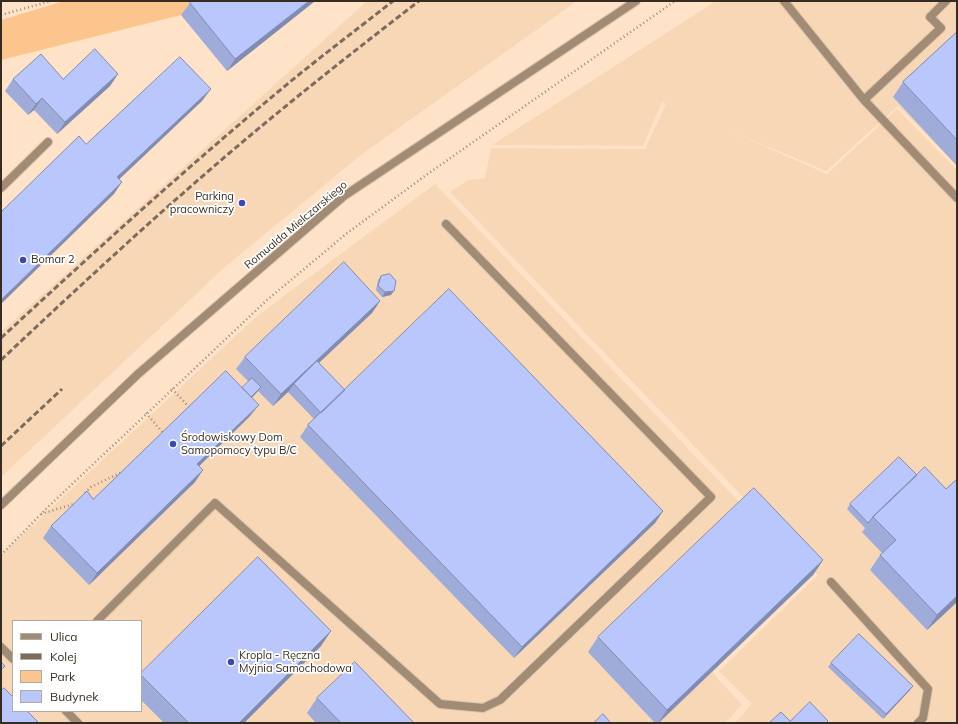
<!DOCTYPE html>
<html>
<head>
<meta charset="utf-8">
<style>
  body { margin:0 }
  #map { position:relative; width:958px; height:724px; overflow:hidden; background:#fee3c9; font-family:Mulish,sans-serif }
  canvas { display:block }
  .frame { position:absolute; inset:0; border:2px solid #372c22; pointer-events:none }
  .legend { position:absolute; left:12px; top:620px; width:130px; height:92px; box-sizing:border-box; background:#fff; border:1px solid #afaba7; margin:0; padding:5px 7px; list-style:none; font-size:12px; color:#372c22 }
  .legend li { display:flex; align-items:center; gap:8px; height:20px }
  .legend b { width:20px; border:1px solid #afaba7 }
</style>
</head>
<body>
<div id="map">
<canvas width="958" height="724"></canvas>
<div class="frame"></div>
<ul class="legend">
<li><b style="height:5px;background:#a28b74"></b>Ulica</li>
<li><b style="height:5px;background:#7d6c5d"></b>Kolej</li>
<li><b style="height:11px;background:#fcc58e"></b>Park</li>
<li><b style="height:11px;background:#b9c7fc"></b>Budynek</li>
</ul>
</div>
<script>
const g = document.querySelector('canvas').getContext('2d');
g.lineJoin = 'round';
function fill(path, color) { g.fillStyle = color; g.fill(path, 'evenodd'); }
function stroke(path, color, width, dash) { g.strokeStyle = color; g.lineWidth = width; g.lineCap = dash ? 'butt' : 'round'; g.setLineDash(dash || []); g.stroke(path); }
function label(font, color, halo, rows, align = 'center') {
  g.font = font + ' Mulish,sans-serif'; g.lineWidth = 3.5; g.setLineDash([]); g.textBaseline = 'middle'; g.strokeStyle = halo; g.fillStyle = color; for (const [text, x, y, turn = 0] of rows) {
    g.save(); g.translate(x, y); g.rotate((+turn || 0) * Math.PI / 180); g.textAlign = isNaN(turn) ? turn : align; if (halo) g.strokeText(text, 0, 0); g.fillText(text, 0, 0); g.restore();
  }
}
fill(new Path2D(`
  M 367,1 L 577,1 L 361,155 L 225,267 L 1,477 L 1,332 Z
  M 716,1 L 957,1 L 957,166 L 898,106 L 826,171 L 730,131 L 827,174 L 897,109 L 957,170 L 957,723 L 734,723 L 752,704 L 719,671 L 818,575 L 450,192 L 468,180 L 485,178 L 491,148 L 645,149 L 666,104 L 662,102 L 643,146 L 492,145 Z
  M 435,184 L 810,576 L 712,672 L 742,705 L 725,723 L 1,723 L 1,555 L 257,316 ZM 13,621 L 141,621 L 141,711 L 13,711 Z`), '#f8d7b7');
fill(new Path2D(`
  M 64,1 L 199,1 L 181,15 L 1,60 L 1,20 Z`), '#fcc58e');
const service = new Path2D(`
  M 784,1 L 864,100 L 957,198
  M 864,100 L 941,28 L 930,17 L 946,1
  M 1,188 L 48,142
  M 831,582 L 928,689 L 923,718 L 918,723
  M 97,621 L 215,503 L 440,704 L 483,708 L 500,700 L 711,497 L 446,224
  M 1,647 L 13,659
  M 66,711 L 78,723`);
const tertiary = new Path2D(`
  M 1,505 L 138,374 L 344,196 L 636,1`);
stroke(service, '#dac2ab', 10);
stroke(tertiary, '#dac2ab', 10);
stroke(new Path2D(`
  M 1,15 L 51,1
  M 172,389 L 189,407 L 187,409
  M 146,413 L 163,433
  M 85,493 L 91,487 L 122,472
  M 41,514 L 74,504
  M 1,555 L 49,506 L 267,300 L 346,234 L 429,173 L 675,1`), '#9c8977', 2.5, [1, 3]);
stroke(service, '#a28b74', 8);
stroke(tertiary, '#a28b74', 8);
stroke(new Path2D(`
  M 1,338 C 92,254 184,170 279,91 C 316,60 355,31 393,1
  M 1,360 C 70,295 140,230 212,168 C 279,110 349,55 419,1
  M 1,446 L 62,389`), '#7d6c5d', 3, [6, 3]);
fill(new Path2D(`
  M 315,1 L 227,71 L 181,15 L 190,3 Z
  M 957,32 L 957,166 L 893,97 L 903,82 Z
  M 118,74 L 110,86 L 57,134 L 34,110 L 28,115 L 5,91 L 13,79 L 63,79 Z
  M 381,276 L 391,295 L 382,297 L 376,290 L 378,280 Z
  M 380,301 L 372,313 L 319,363 L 345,390 L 663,511 L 655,523 L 514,658 L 300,437 L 308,425 L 314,419 L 288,392 L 273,406 L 258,391 L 252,398 L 250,416 L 199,466 L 195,482 L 89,585 L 43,538 L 51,526 L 93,499 L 242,388 L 249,382 L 236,369 L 245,357 Z
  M 917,475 L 946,489 L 957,479 L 957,602 L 927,630 L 870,570 L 880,555 L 882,553 L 862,532 L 865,528 L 847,509 L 850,504 Z
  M 823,560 L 813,575 L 659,723 L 655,723 L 588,652 L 598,637 Z
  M 321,646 L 244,723 L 164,723 L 141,700 L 141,673 Z
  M 831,663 L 910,690 L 883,719 L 828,667 Z
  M 317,698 L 414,723 L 316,723 L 307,713 Z`), '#9fabd9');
fill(new Path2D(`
  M 309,1 L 315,1 L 227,71 L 235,59 Z
  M 118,74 L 110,86 L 57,134 L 65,122 Z
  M 211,89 L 202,101 L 109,189 L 117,177 Z
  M 42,98 L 34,110 L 28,115 L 36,104 Z
  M 122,182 L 114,194 L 1,304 L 1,300 Z
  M 394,291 L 391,295 L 382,297 L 385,292 Z
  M 380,301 L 372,313 L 295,385 L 294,384 L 288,392 L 273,406 L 281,394 Z
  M 261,387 L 258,391 L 242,408 L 245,403 Z
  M 259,405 L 250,416 L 189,476 L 197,464 Z
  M 203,470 L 195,482 L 89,585 L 97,573 Z
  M 663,511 L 655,523 L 514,658 L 522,647 Z
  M 823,560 L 813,575 L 658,723 L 667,710 Z
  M 957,596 L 957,602 L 927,630 L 937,615 Z
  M 331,631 L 321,646 L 244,723 L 239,723 Z
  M 913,686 L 910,690 L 883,719 L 886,714 Z`), '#828bb0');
const building = new Path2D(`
  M 192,1 L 309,1 L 235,59 L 190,3 Z
  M 957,32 L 957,140 L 903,82 Z
  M 95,49 L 118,74 L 65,122 L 42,98 L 36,104 L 13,79 L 41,54 L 63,79 Z
  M 180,57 L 211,89 L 117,177 L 122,182 L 1,300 L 1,212 L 79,136 L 86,144 Z
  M 344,262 L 380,301 L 281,394 L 245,357 Z
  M 390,274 L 396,281 L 394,291 L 385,292 L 378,286 L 381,276 Z
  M 449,289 L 663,511 L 522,647 L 308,425 Z
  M 317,361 L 345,390 L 321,413 L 294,384 Z
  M 226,371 L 259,405 L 197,464 L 203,470 L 97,573 L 51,526 L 87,491 L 93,499 Z
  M 252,378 L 261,387 L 251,397 L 242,388 Z
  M 899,457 L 917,475 L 873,517 L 868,523 L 850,504 Z
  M 925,467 L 946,489 L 957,479 L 957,596 L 937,615 L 880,555 L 896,540 L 873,517 Z
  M 754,488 L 823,560 L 667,710 L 598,637 Z
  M 258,557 L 331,631 L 239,723 L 189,723 L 141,675 L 141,673 Z
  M 859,634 L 913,686 L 886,714 L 831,663 Z
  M 1,662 L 5,666 L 1,670 Z
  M 355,662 L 414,723 L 341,723 L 317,698 Z
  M 4,688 L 13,697 L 13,711 L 27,711 L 39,723 L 1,723 L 1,691 Z
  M 810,702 L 828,721 L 826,723 L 769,723 L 781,712 L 790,721 Z
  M 603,714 L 611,723 L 594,723 Z`);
fill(building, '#b9c7fc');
stroke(building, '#828bb0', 1);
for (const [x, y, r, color] of [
  [242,203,4,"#3c47bb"],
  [23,260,4,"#3c47bb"],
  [173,444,4,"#3c47bb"],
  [231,662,4,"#3c47bb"]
]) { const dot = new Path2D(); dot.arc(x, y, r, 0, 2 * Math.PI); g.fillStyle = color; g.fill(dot); stroke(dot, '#fff', 1.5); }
label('11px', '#372c22', '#fff', [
  ["Parking",234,197,"right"],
  ["pracowniczy",234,210,"right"],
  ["Bomar 2",31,260],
  ["Środowiskowy Dom",181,438],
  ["Samopomocy typu B/C",181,451],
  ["Kropla - Ręczna",239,656],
  ["Myjnia Samochodowa",239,669]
], 'left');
label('11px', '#372c22', '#fff', [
  ["Romualda Mielczarskiego",296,225,-40]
]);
</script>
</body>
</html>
